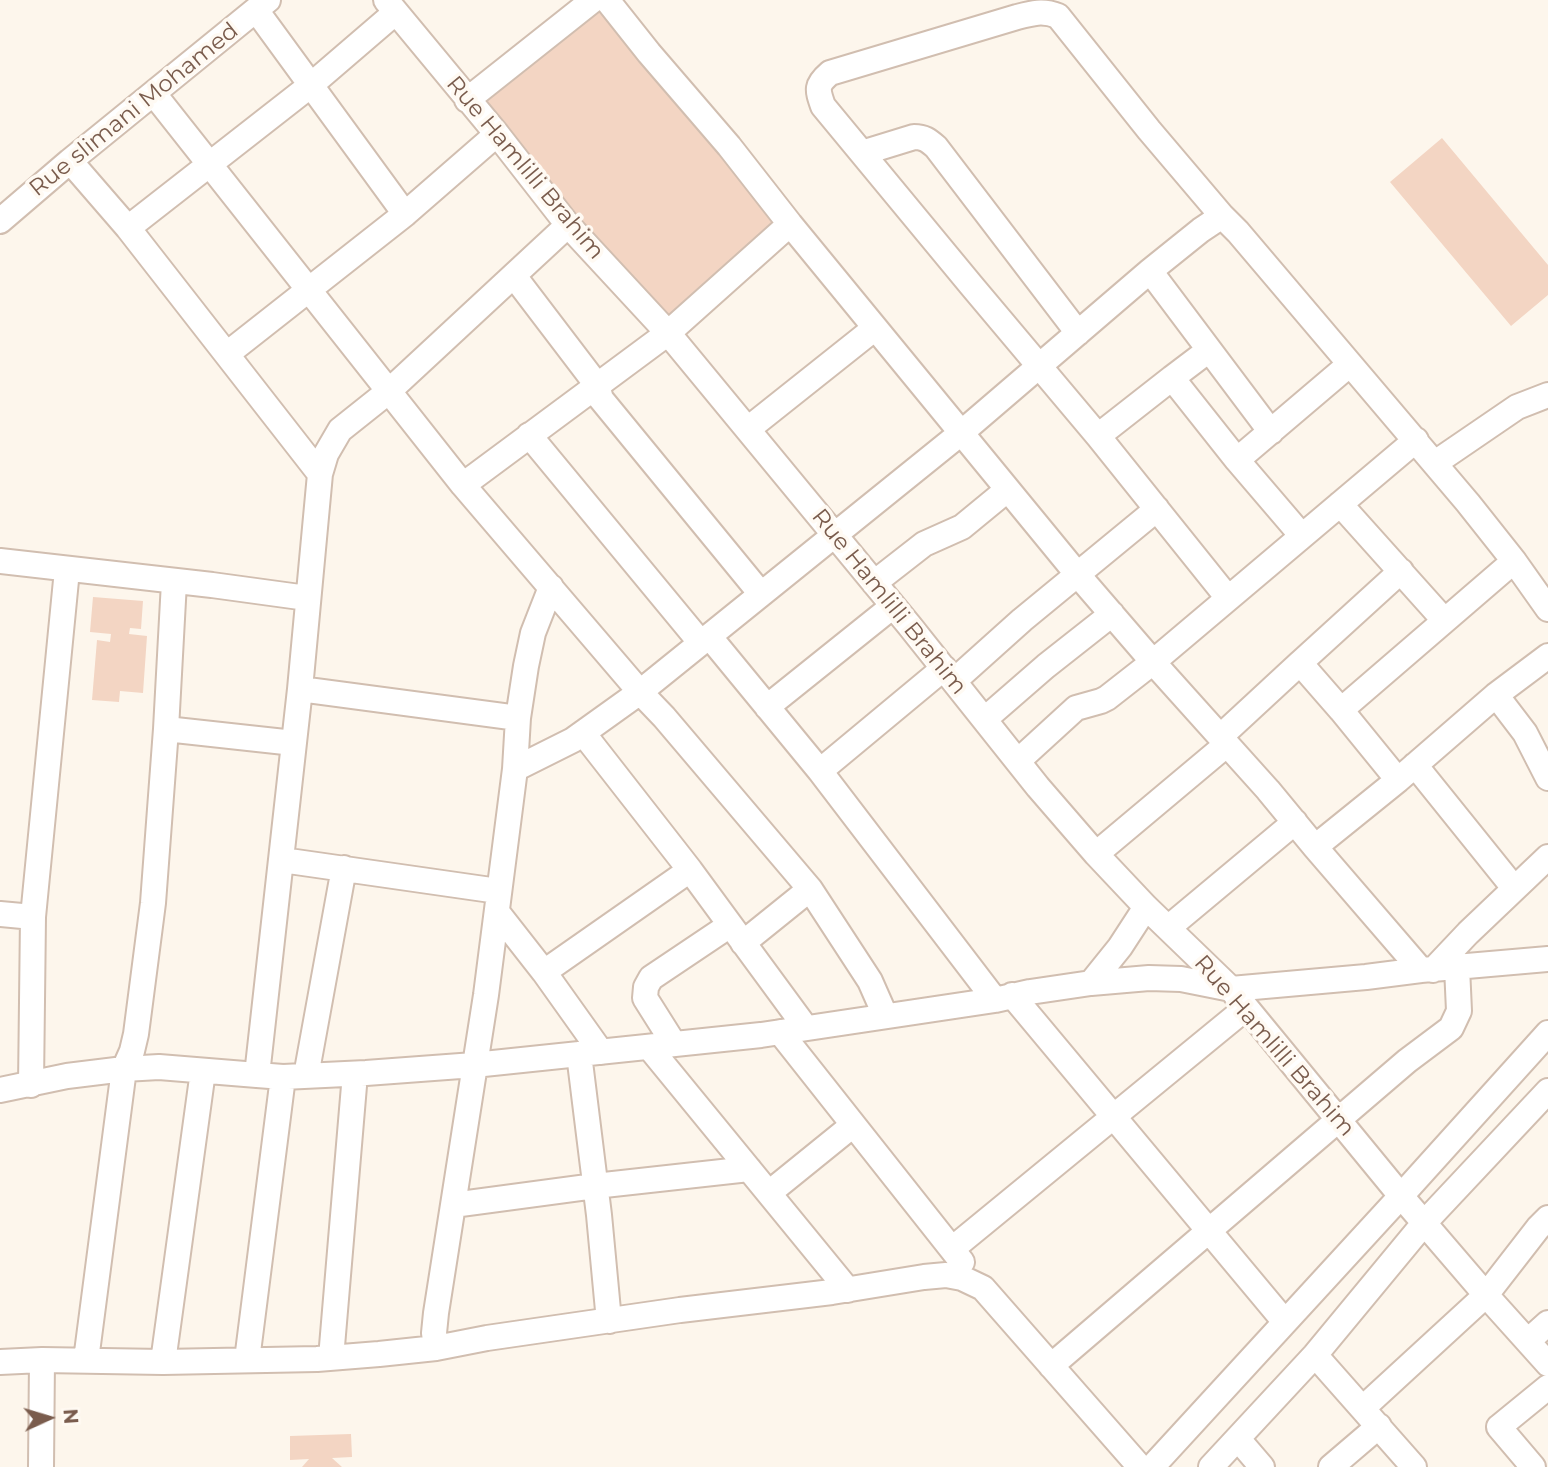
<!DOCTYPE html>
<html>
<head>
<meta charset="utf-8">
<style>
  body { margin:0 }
  #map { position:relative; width:1548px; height:1467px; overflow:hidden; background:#fdf6ec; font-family:Montserrat,sans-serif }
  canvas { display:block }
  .north { position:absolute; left:14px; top:1383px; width:70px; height:70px; -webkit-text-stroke:5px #fffaf3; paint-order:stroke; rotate:86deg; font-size:19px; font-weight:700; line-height:28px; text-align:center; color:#7a5c4d }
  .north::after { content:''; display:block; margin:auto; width:24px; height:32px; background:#7a5c4d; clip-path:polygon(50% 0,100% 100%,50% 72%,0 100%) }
</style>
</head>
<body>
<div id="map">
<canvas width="1548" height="1467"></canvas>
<div class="north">N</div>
</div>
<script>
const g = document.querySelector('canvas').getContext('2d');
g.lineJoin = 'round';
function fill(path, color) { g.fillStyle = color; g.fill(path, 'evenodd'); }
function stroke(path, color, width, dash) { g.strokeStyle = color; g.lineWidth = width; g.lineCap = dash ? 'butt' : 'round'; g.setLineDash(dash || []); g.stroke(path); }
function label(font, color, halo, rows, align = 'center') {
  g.font = font + ' Montserrat,sans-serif'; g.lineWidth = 7; g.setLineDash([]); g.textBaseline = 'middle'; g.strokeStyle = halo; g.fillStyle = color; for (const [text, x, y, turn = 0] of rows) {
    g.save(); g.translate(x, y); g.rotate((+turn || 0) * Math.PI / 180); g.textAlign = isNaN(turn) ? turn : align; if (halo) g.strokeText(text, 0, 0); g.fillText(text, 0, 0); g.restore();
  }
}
fill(new Path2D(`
  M 593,0 L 790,224 L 668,333 L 467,100 Z
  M 1442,138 L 1548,265 L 1548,295 L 1511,326 L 1390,182 Z
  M 93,597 L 143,601 L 141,629 L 130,628 L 129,634 L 147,636 L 143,693 L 120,691 L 119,702 L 92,700 L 97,640 L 110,642 L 111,634 L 90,632 Z
  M 351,1434 L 352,1457 L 332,1458 L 342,1467 L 302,1467 L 309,1459 L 290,1460 L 290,1436 Z`), '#f3d5c3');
const minor = new Path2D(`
  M 386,0 L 497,134 L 568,225 L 668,333 L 909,625 L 1038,787 L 1096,854 L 1146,907 L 1231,989 L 1401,1196 L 1486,1295 L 1548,1364
  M 607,0 L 649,53 L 729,146 L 790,224 L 1078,575 L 1153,662 L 1268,790 L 1315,847 L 1421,970
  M 256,10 L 405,214
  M 154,94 L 463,485 L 640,692 L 664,717 L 810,889
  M 467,100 L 593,0
  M 862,153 L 914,137 C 924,137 928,140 936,147 L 1078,333
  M 70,161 L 128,228 L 320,474
  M 0,221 L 70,161 L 268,0
  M 568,225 L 389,391 L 340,430 L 326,454 L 320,474 L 300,689 L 257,1075 L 283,1077 L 366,1073 L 474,1065 L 761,1035 L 995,1000 L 1030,992 L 1091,983 L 1149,978 L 1181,979 L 1231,989 L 1366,977 L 1421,970 L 1548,959
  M 128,228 L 311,85 L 396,12
  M 1150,271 L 1271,432
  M 514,276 L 597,385 L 601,399 L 761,594
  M 1209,350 L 1172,378 L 1237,460
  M 227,354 L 405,214 L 497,134
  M 1172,378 L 1098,436 L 971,285 L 823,106 C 817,89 816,85 830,73 L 1017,17 C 1032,13 1043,10 1058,16 L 1149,130 L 1222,216
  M 748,429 L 875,328
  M 529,435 L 701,643
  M 1098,436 L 1228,598
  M 1435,463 L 1517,407 L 1548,395
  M 463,485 L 668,333 L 790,224
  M 1340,504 L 1444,620
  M 1302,536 L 1237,460 L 1350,364
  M 0,561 L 212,585 L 307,598
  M 874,583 L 924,544 L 962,527 L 1007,490
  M 709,636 L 820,771 L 995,1000
  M 1300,663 L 1401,571
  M 954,681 L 1022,620 L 1157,509
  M 300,689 L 518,718
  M 1496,695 L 1525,733 L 1548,778
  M 767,707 L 893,606
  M 1341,710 L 1514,561
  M 985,719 L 1046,666 L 1112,614
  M 166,729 L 294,743
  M 583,733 L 690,870
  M 1220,737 L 1300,663 L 1341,710 L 1398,780
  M 1018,761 L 1076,708 L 1101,701 L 1107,698 L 1153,662 L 1416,440
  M 1415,765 L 1514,888
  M 515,769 L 573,740 L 640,692 L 961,433 L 1150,271 L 1201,230 L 1222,216 L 1238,232 L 1468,503 L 1514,561 L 1548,609
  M 820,771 L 944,668
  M 1315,847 L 1398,780 L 1496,695 L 1548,656
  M 1096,854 L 1226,745
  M 282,860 L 498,891
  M 497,912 L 544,972 L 601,1052
  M 0,914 L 33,917
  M 1168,928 L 1295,822
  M 743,943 L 810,889 L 870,981 L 885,1015
  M 1433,970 L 1468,933 L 1548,857
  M 544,972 L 690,870 L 806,1028
  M 1091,983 L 1120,947 L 1146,907
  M 1012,995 L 1285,1322
  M 780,1032 L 962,1262
  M 674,1044 L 645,998 L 646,987 L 651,978 L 730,925
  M 649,1047 L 848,1290
  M 579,1054 L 599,1215 L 609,1321
  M 306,1076 L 344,868
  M 31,1085 L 33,917 L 67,570
  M 0,1090 L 67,1076 L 124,1069 L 159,1067 L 257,1075
  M 769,1193 L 853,1125
  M 453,1205 L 595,1186 L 749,1169
  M 952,1249 L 1246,1008
  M 1528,1341 L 1548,1323
  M 436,1348 L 434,1333 L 436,1313 L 486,995 L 515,769 L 518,718 L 526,666 L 533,633 L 551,587
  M 1315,1355 L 1414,1467
  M 331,1358 L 355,1074
  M 86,1360 L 124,1069 L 132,1051 L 136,1034 L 153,903 L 166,729 L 174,582
  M 247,1360 L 283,1077
  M 0,1362 L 42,1360
  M 163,1362 L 203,1071
  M 1051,1366 L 1407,1061 L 1451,1028 L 1459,1011 L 1457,967
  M 1363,1408 L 1486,1295 L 1538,1228 L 1548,1218
  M 1238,1439 L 1262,1467
  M 41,1467 L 42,1360 L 163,1362 L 317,1359 L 379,1354 L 436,1348 L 487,1338 L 680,1310 L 832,1292 L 924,1277 L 946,1275 L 962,1278 L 983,1288 L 1140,1467
  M 1152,1467 L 1401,1196 L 1548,1033
  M 1211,1467 L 1315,1355 L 1425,1222 L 1548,1091
  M 1331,1467 L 1379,1426
  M 1533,1467 L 1499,1427 L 1548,1387`);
stroke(minor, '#d1beb0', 28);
stroke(minor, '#fff', 24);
label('23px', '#7a5c4d', '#fffaf3', [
  ["Rue slimani Mohamed",134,110,-39],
  ["Rue Hamlilli Brahim",525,168,50],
  ["Rue Hamlilli Brahim",889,602,51],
  ["Rue Hamlilli Brahim",1274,1046,49]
]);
</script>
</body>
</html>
